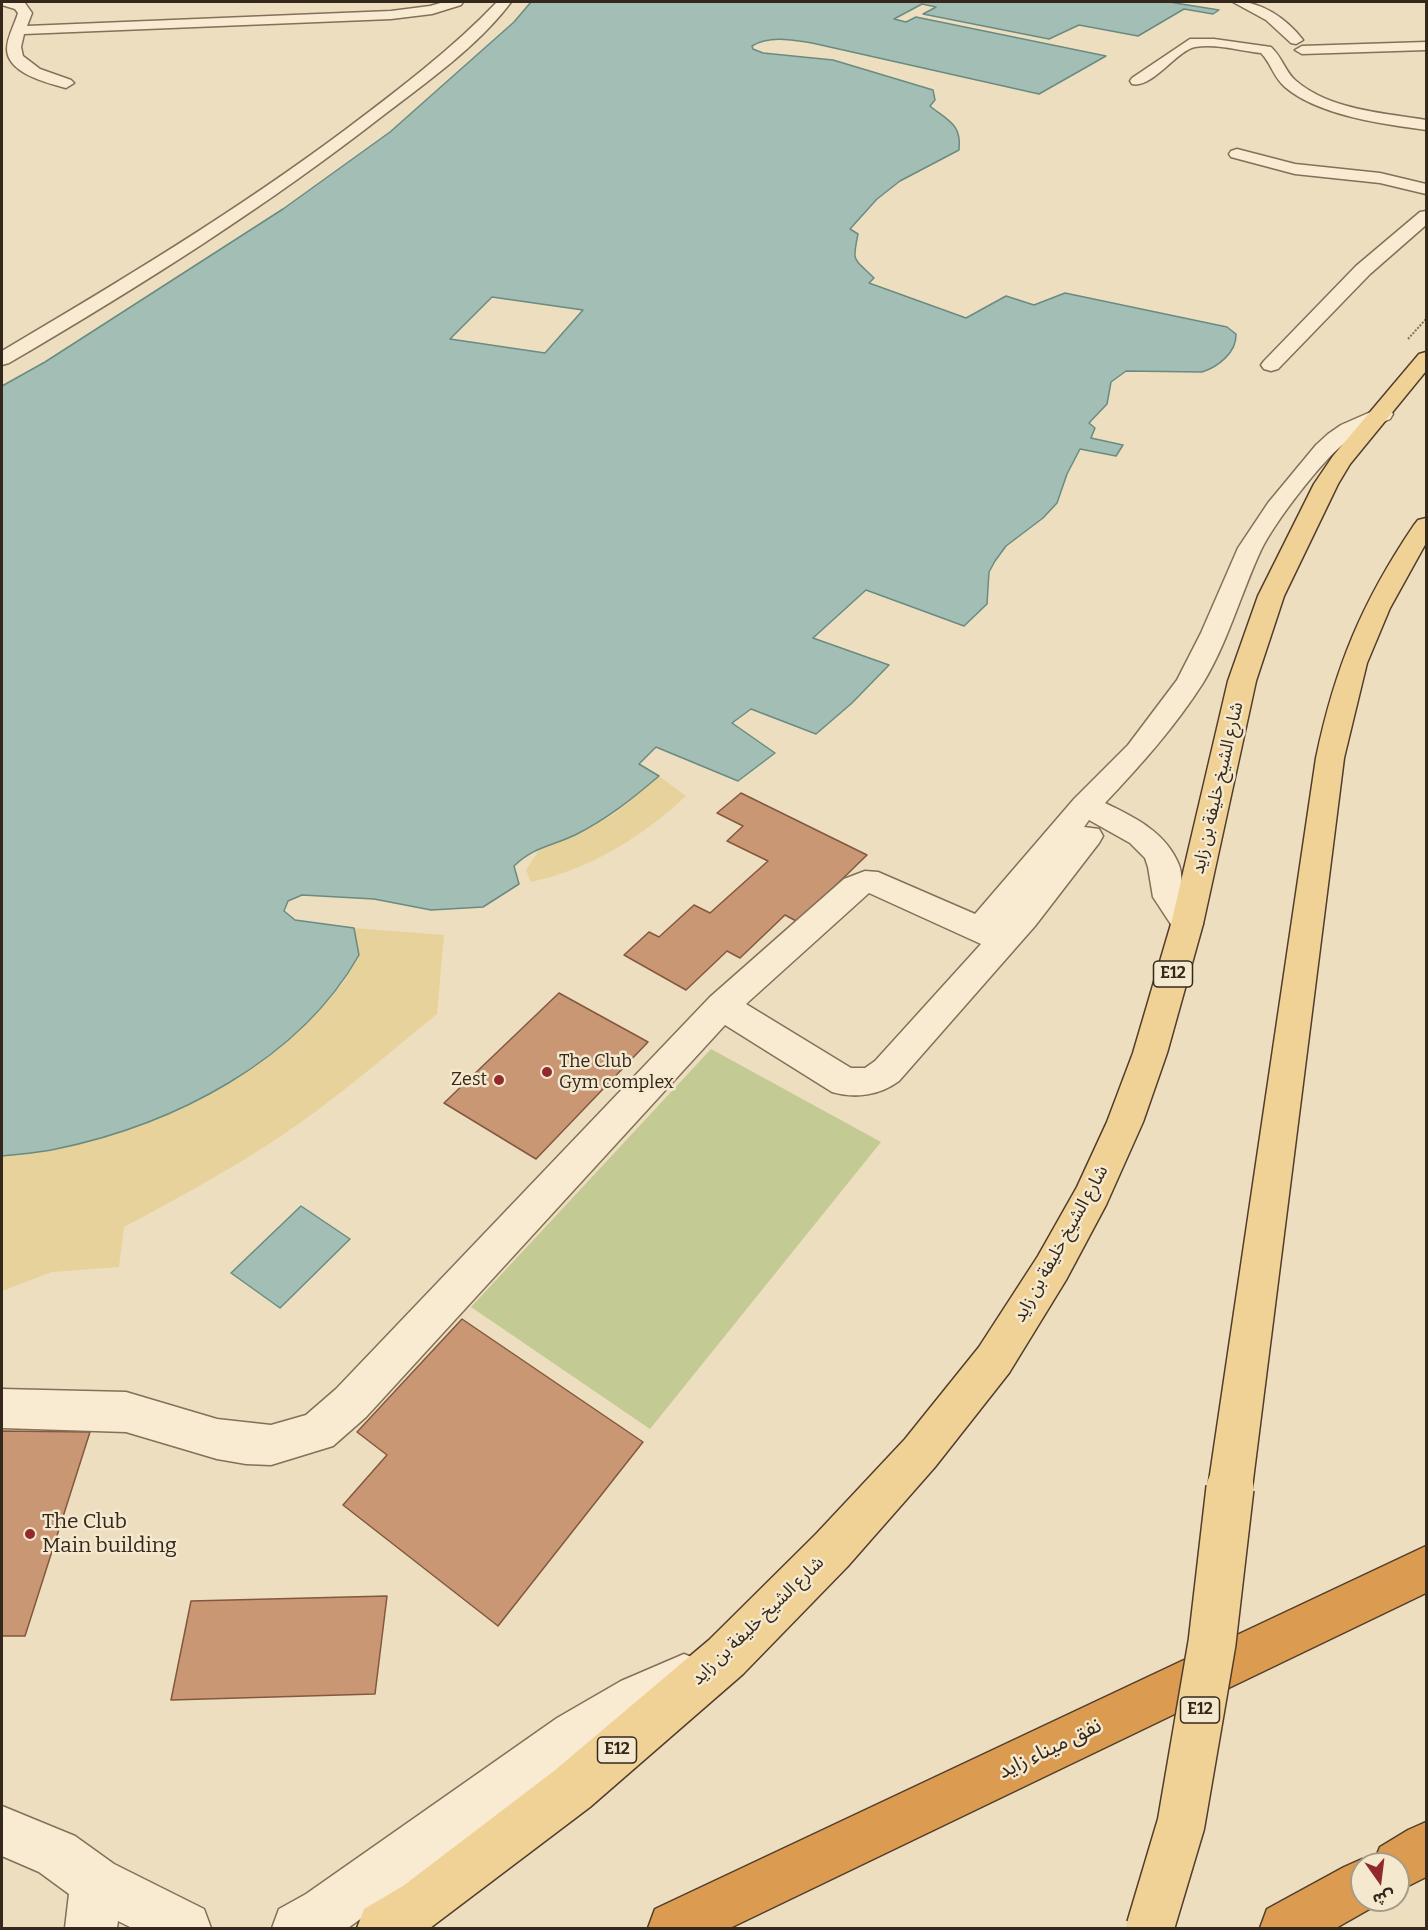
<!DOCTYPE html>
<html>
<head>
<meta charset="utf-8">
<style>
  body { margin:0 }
  #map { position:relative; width:1428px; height:1930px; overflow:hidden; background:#ecdebf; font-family:Bitter,"Noto Sans Arabic",serif }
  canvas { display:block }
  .frame { position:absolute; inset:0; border:3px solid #34271c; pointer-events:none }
  .north { position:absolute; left:1350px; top:1852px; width:60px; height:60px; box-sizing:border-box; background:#f4e8ce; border:2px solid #a79b87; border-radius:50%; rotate:166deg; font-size:16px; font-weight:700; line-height:24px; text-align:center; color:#34271c }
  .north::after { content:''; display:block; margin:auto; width:21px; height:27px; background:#92292c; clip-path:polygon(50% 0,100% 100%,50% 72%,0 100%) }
</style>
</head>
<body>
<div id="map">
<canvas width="1428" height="1930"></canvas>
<div class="frame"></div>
<div class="north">ش</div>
</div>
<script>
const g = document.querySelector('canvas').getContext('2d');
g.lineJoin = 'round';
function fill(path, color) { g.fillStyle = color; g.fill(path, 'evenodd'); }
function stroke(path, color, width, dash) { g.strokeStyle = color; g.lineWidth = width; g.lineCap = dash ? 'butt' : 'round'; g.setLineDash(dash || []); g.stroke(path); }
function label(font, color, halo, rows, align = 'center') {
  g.font = font + ' Bitter,"Noto Sans Arabic",serif'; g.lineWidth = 5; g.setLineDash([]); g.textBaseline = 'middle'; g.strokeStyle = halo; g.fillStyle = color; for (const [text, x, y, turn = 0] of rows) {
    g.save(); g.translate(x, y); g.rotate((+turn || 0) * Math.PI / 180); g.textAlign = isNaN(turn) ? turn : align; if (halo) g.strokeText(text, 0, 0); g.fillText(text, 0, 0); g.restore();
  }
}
fill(new Path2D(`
  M 711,1049 L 881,1142 L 650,1429 L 471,1307 Z`), '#c4ca93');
fill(new Path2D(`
  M 659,776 L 686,796 C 642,837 591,869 531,882 L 526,870 L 541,847 L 573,836 L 614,814 Z
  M 354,928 L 444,935 L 437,1014 C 385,1056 334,1101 278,1138 C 228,1171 176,1199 124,1227 L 119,1267 L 52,1272 L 2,1291 L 2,1156 L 55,1149 L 150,1121 L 186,1106 L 227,1083 L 264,1059 L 326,1002 L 343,983 L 359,955 Z`), '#e8d29c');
const water = new Path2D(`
  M 531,2 L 1169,2 L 1219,10 L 1213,14 L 1184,9 L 1138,36 L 1079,25 L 1049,39 L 923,14 L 936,7 L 922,4 L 894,19 L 906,22 L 916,17 L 1106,56 L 1039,94 L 812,43 C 793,40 769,35 752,46 L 753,49 L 763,53 L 833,60 L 933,90 L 935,100 L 930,106 C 948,121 962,124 959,150 L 900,181 L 877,199 L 850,229 L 858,234 C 852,263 853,257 874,278 L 869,283 L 966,318 L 1006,296 L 1034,305 L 1065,293 L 1227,327 L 1236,334 C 1237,352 1218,367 1202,372 L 1126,371 L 1111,382 L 1107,404 L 1089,423 L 1095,428 L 1091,438 L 1123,445 L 1116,456 L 1080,449 L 1067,474 L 1057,503 L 1043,518 L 1006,546 L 995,561 L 989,572 L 987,604 L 964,626 L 866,590 L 813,638 L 889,665 L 852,703 L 816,734 L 751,709 L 732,723 L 775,753 L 738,781 L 656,747 L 639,764 L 659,776 C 632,799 607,819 575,835 C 552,846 533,847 514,866 L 519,884 L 483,907 L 431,910 L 374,899 L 302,895 L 288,901 L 284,911 L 295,920 L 354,928 L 359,955 C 299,1061 173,1125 56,1149 C 38,1153 19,1154 2,1156 L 2,386 L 45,362 L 283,209 L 390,132 L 514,22 ZM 492,297 L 583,310 L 545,353 L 450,339 Z
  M 301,1206 L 350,1239 L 280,1308 L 231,1273 Z`);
fill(water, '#a2beb5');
stroke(water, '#6a8b82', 1.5);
const building = new Path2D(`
  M 741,793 L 867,855 L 798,922 L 785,915 L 740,958 L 727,951 L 686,990 L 624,955 L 649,932 L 659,937 L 694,905 L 710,913 L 768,861 L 727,841 L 743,826 L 717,813 Z
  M 559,993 L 648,1042 L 536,1159 L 444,1103 Z
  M 462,1319 L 643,1442 L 498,1626 L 343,1505 L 387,1455 L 357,1432 Z
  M 2,1431 L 90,1432 L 25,1636 L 2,1636 Z
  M 387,1596 L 375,1694 L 171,1700 L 191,1601 Z`);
fill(building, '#ca9775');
stroke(building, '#83583e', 1.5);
const minor = new Path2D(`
  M 2,2 L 25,3 L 32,13 L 27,26 L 391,11 L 430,6 L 444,2 L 463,2 L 461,5 L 432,14 L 391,19 L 24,34 L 21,47 L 23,56 L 40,69 L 71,80 L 74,83 L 66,88 C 47,83 7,73 7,49 C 7,37 15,24 18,13 L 15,9 L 2,5 Z
  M 497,2 L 511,2 C 479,45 427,82 385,114 C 266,207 139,287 9,363 L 2,365 L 2,351 C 119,282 235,212 345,130 C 398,90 451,50 497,2 Z
  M 1233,2 C 1260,0 1287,19 1303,40 L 1296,44 L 1291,43 L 1266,20 Z
  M 1190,39 L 1214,39 L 1271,47 C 1282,57 1285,71 1295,80 C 1329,110 1384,113 1426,120 L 1426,130 C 1384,124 1319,116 1285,87 C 1274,78 1271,63 1261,53 C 1241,51 1216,43 1195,47 C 1176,51 1152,89 1132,84 L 1130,81 L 1132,78 Z
  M 1426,42 L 1426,50 L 1302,54 L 1295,50 L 1302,46 Z
  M 1237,149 L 1295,164 L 1380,173 L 1426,184 L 1426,194 L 1380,183 L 1295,174 L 1231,157 L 1229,154 L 1231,151 Z
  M 1426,211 L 1426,225 L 1370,274 L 1278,369 L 1271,371 L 1264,369 L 1261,365 L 1264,361 L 1356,266 L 1420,212 Z
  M 1382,407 L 1390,409 L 1393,414 L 1390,419 C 1375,426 1359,432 1346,442 C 1321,461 1275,522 1261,550 C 1241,593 1228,642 1203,683 C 1175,727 1140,766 1105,803 C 1134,817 1166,832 1179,865 C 1183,875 1180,886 1185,897 C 1189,907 1198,915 1203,924 L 1198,932 L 1187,935 L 1176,932 L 1153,897 L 1148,867 L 1145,858 L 1130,843 L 1089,820 L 1084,827 L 1099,829 L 1103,836 L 1099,843 L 1035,926 L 899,1081 C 880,1095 856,1099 832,1092 L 725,1025 L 366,1417 L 333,1446 L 271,1465 L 246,1464 L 217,1459 L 126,1432 L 2,1428 L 2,1389 L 126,1392 L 217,1419 L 271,1425 L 306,1415 L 336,1389 L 710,997 L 844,879 L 865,871 L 878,872 L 975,914 L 1074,799 L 1128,745 L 1177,680 L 1201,633 L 1238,548 L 1268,503 L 1316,445 L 1328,434 L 1341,425 ZM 869,893 L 981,944 L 875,1061 L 865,1068 L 851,1068 L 746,1004 Z
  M 684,1654 L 701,1661 L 708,1678 L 701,1695 L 655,1715 L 591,1752 L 348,1928 L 272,1928 L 279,1909 L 306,1894 L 557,1718 L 621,1681 Z
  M 2,1806 L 75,1836 L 114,1864 L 204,1909 L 211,1928 L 132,1928 L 118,1921 L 117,1928 L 65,1928 L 69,1894 L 39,1872 L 2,1856 Z`);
const major = new Path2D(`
  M 1426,352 L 1426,371 L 1350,464 L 1338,484 L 1284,596 L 1256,681 L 1203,924 L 1167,1053 L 1143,1122 L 1106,1205 L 1066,1280 L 1009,1373 L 935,1467 L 848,1566 L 743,1674 L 590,1807 L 430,1928 L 357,1928 L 364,1909 L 403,1886 L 554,1771 L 709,1640 L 816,1534 L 905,1439 L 979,1347 L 1038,1256 L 1077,1187 L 1107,1122 L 1133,1053 L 1171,924 L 1228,681 L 1258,596 L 1314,484 L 1333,456 L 1419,354 Z
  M 1426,518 L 1426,543 L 1390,608 L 1367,663 L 1344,758 L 1252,1488 L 1245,1503 L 1230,1509 L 1215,1503 L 1208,1488 L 1316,758 C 1335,667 1362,602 1414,525 L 1418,520 Z`);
const highway = new Path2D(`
  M 1426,1546 L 1426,1593 L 730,1928 L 648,1928 L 655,1909 Z
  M 1426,1822 L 1426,1877 L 1398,1891 L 1398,1864 L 1362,1864 L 1362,1900 L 1382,1900 L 1380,1903 L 1336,1928 L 1260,1928 L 1267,1909 L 1344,1867 L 1362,1859 L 1373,1864 L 1380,1847 L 1408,1830 Z`);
stroke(minor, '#846f58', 3);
stroke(major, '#523d2c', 3);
stroke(highway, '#523d2c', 3);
stroke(new Path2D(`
  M 1408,339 L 1426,319`), '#846f58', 2, [2, 1.5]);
fill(minor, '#f8ebd1');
fill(major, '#f0d296');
fill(highway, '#db9b50');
const majorBridge = new Path2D(`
  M 1150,1928 L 1181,1824 L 1212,1643 L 1230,1488`);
stroke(majorBridge, '#523d2c', 50, []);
stroke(majorBridge, '#f0d296', 47);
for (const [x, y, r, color] of [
  [547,1072,6,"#92292c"],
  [499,1080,6,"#92292c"],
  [30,1534,6,"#92292c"]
]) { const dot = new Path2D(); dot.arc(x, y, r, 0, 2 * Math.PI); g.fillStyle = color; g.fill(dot); stroke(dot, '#f4e8ce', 2); }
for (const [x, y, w] of [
  [1173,974,39],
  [1200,1710,39],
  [617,1750,39]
]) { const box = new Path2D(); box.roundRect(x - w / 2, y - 13, w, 26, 4.5); g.fillStyle = '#f4e8ce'; g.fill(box); stroke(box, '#34271c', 1.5); }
label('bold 16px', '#34271c', null, [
  ["E12",1173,974],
  ["E12",1200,1710],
  ["E12",617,1750]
]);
label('18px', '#34271c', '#f4e8ce', [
  ["شارع الشيخ خليفة بن زايد",1218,788,-77],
  ["شارع الشيخ خليفة بن زايد",1061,1244,-61],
  ["شارع الشيخ خليفة بن زايد",758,1621,-44]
]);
label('18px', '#34271c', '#f4e8ce', [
  ["The Club",559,1062],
  ["Gym complex",559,1083],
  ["Zest",487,1080,"right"]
], 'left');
label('21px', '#34271c', '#f4e8ce', [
  ["The Club",42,1522],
  ["Main building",42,1546]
], 'left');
label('21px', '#34271c', '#f4e8ce', [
  ["نفق ميناء زايد",1050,1749,-26]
]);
</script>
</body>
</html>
